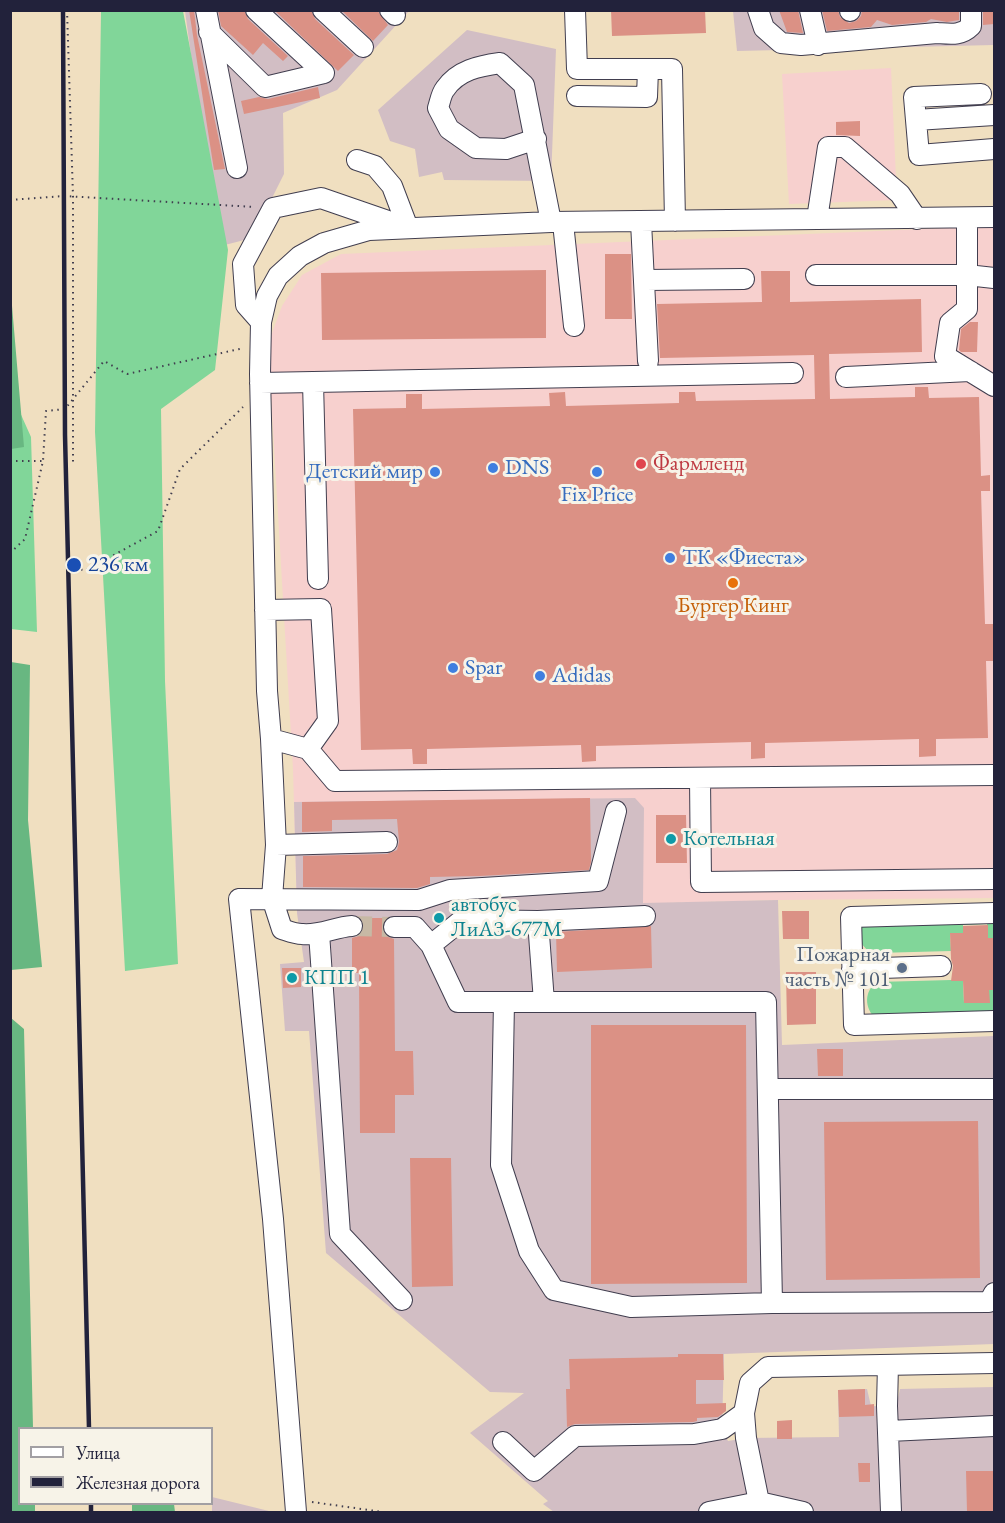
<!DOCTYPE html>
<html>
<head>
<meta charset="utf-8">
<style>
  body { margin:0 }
  #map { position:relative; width:1005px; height:1523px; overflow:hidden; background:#f0dfc0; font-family:"EB Garamond",serif }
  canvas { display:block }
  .frame { position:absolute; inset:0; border:12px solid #22223b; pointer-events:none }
  .legend { position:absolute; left:18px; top:1427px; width:195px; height:78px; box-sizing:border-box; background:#f7f3e8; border:2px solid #a29fa3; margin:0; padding:8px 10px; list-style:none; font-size:18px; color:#22223b }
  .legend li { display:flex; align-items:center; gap:12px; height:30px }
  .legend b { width:30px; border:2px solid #a29fa3 }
</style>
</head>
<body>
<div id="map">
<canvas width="1005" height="1523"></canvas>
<div class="frame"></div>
<ul class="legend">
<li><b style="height:8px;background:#fff"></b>Улица</li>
<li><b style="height:8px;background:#22223b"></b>Железная дорога</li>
</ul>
</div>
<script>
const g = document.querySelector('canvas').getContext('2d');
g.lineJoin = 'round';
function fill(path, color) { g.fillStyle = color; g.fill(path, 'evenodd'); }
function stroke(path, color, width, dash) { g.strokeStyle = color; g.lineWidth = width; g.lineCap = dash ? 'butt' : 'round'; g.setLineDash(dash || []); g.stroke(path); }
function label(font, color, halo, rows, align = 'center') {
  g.font = font + ' "EB Garamond",serif'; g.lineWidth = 6; g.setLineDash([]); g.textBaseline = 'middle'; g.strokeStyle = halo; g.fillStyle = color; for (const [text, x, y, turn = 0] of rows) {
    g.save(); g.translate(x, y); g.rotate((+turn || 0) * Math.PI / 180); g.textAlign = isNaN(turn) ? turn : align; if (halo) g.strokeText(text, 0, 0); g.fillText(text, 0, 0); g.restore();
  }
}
fill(new Path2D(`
  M 891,68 L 897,200 L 789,204 L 782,74 Z
  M 994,226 L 994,898 L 778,900 L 297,913 L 293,769 L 268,344 L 282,306 L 302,275 L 341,254 Z`), '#f7d0ce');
fill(new Path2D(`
  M 185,11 L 409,11 L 337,90 L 283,113 L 284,174 L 252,238 L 217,247 Z
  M 733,11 L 994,11 L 994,45 L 737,51 Z
  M 467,30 L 556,49 L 551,181 L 444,180 L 442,172 L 419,177 L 415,149 L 390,141 L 378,110 Z
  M 635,798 L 644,808 L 643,903 L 778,900 L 782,1045 L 994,1036 L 994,1344 L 724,1354 L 722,1429 L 728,1441 L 746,1438 L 839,1437 L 838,1390 L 867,1389 L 871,1406 L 896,1407 L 900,1389 L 994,1387 L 994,1512 L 554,1512 L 543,1504 L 548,1501 L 470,1433 L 524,1393 L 490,1392 L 326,1253 L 309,1031 L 285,1031 L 280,964 L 304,962 L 297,913 L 294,802 Z
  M 212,1497 L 273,1512 L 212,1512 Z`), '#d2bec4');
fill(new Path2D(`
  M 101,11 L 183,11 L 228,250 L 215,370 L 161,409 L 165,681 L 178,964 L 125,971 L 95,432 Z
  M 10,390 L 31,437 L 37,632 L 11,629 Z
  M 994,919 L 994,938 L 988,938 L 987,924 L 963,925 L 963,933 L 950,934 L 951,951 L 876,953 L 868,951 L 859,941 L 862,926 Z
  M 951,980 L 963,981 L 964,1003 L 989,1003 L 989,990 L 994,990 L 994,1017 L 876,1019 C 864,1008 864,991 877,982 Z`), '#81d699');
fill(new Path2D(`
  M 11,294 L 24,447 L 11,449 L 10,449 Z
  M 11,662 L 30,665 L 28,820 L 42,967 L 11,970 Z
  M 11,1018 L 24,1029 L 33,1428 L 20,1428 L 20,1504 L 35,1504 L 35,1512 L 11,1512 Z
  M 132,1504 L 174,1504 L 175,1512 L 132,1512 Z`), '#68b781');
fill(new Path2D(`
  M 189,10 L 194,10 L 197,35 L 225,169 L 214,170 Z
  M 218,10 L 244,10 L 248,19 L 288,56 L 283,61 L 263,43 L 253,55 L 221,26 Z
  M 274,10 L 311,10 L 315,19 L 354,55 L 338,71 Z
  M 341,10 L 377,10 L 388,25 L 373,41 Z
  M 611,10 L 705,10 L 706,33 L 612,36 Z
  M 779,10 L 798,10 L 803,33 L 787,32 Z
  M 822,10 L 838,10 L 840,17 L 849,23 L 856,21 L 861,16 L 862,10 L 895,12 L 951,10 L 959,12 L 959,20 L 947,22 L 931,19 L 926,22 L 892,25 L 877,20 L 871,27 L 827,31 Z
  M 983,11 L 994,11 L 994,24 L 983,25 Z
  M 318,87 L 320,98 L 244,114 L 241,101 L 259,97 L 268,99 Z
  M 860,121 L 860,136 L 836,135 L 836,122 Z
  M 605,254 L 631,254 L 632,319 L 605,319 Z
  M 546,270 L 546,338 L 322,340 L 321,273 Z
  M 761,271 L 790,271 L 790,302 L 921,299 L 922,352 L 829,354 L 830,399 L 915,397 L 915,387 L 928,387 L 929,398 L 979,397 L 981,476 L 990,475 L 990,491 L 981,491 L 985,624 L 994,624 L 994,661 L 986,661 L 988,738 L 936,739 L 936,756 L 919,757 L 919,739 L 765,743 L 765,758 L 751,759 L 751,742 L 596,746 L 596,761 L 582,762 L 581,745 L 427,749 L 427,764 L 413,764 L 412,749 L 361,750 L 353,409 L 406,408 L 406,394 L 422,394 L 422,409 L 550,406 L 549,393 L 565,392 L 566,406 L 679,403 L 679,392 L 695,392 L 696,401 L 815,399 L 814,355 L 660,358 L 657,304 L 762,302 Z
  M 970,322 L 978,322 L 977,352 L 961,352 L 959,350 L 961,329 Z
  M 590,798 L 591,862 L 589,870 L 480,876 L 430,877 L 430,884 L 417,888 L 303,887 L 303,856 L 387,854 L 397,850 L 399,842 L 397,819 L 332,820 L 332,831 L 302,832 L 302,802 Z
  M 656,815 L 686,815 L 687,863 L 656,863 Z
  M 782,911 L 809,911 L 809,939 L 783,939 Z
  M 361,918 L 387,918 L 382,926 L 383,932 L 388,937 L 394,939 L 395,1051 L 413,1051 L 414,1095 L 395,1095 L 395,1133 L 360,1133 L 359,973 L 352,973 L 352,938 L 359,936 L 363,930 L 364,924 Z
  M 988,925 L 988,938 L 994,938 L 994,990 L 989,990 L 990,1003 L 964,1003 L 963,981 L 951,981 L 953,966 L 951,959 L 950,933 L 963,933 L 963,926 Z
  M 651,926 L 652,968 L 557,972 L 556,932 Z
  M 282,968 L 301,968 L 301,987 L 283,988 Z
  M 786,972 L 816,972 L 816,1024 L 787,1025 Z
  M 591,1025 L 746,1025 L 747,1283 L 591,1284 Z
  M 817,1049 L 843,1049 L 843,1076 L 818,1076 Z
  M 978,1121 L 980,1278 L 826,1280 L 824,1122 Z
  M 410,1158 L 451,1158 L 453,1286 L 412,1287 Z
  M 678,1354 L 723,1354 L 724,1380 L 696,1380 L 696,1404 L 726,1403 L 726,1411 L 718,1417 L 697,1418 L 697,1421 L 693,1422 L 575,1424 L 567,1427 L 566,1389 L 570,1389 L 569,1359 L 678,1357 Z
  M 865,1389 L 865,1405 L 874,1404 L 874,1416 L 839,1417 L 838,1390 Z
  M 792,1420 L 792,1439 L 777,1439 L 777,1421 Z
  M 858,1463 L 870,1463 L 870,1482 L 859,1482 Z
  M 966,1471 L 994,1471 L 994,1512 L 967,1512 Z`), '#db9185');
stroke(new Path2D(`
  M 352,926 L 394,927`), '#c7b9a5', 20, [20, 10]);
const minor = new Path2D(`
  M 206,10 L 237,168
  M 256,10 L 324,73
  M 323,10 L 363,47
  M 390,10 L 395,15
  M 575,10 L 577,69 L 672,69 L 675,221
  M 758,10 L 764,28 L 781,43 L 801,45 L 937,33 C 951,34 961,36 971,26 L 971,10
  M 810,10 L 818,45
  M 850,10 L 850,11
  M 209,32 L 265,87 L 324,73
  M 981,94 L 914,97 L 919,155 L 994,149
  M 577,96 L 647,97 L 648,69
  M 916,120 L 994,115
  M 536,139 L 506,149 L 476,148 L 449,129 L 438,108 C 440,102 441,94 445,89 C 458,70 479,66 500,63 L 524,85 L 551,222
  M 994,217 L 551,222 L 369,230 L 324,243 L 300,256 L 278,276 L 267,296 L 261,322 L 260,374 L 267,691 L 271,739 L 308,749 L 335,781 L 994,775
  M 967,218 L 967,309 L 950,323 L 945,356 L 994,386
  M 817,219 L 828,147 L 845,147 L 900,194 L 917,219
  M 641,222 L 648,361
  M 563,223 L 574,326
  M 816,275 L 967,275 L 994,278
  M 645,280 L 744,279
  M 261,322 L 246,305 L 243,264 L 273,208 L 321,198 L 408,228 L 392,186 L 375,166 L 357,160
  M 846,377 L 970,371
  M 313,382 L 318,579
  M 260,383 L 793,373
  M 265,610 L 321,609 L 328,721 L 308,749
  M 271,739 L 276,845 L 272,898 L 282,929 C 288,931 295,934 302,934 C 319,936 335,927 352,926
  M 700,778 L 701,882 L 994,879
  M 276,845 L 387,842
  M 994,913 L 851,917 L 854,1025 L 994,1021
  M 538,921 L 544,1002
  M 394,927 L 415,927 L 431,945 L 458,1002 L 504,1002
  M 319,933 L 340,1234 L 402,1300
  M 431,945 L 462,920 L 538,921 L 645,916
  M 852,969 L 941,966
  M 768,1089 L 994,1089
  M 772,1303 L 766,1002 L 504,1002 L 501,1165 L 529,1251 L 554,1290 L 631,1307 L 772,1303 L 989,1302 L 994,1293
  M 888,1365 L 887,1406 L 891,1512
  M 889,1431 L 994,1426
  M 503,1442 L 534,1471 L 575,1436 L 694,1434 L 722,1429 L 744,1413
  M 759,1502 L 746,1438 L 744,1413 L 750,1383 L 768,1367 L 994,1363
  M 296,1512 L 273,1219 L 239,899 L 419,900 L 450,890 L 598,881 L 616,811
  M 709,1512 L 759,1502 L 803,1512`);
stroke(minor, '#413e4f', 22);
stroke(new Path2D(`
  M 67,10 L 73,196 L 73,463
  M 10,200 L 64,196 L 255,207
  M 10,461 L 43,461
  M 10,553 L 25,539 L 43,461 L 46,411 L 65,409 L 104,361 L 127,374 L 244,348
  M 75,569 L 86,570 L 158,531 L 180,469 L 243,407
  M 312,1502 L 383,1512`), '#413e4f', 2, [1.5, 4.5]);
stroke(minor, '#fff', 20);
stroke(new Path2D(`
  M 63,10 L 65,435 L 89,1428
  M 91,1504 L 91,1512`), '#22223b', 4.5);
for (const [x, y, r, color] of [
  [641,464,6,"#e0444e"],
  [493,468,6,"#3f7fe0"],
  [435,472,6,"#3f7fe0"],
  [597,472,6,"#3f7fe0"],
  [670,558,6,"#3f7fe0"],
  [74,565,8,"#1a4fb4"],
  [733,583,6,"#e8710a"],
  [453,668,6,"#3f7fe0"],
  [540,676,6,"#3f7fe0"],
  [671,839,6,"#0f9aa8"],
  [439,918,6,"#0f9aa8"],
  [902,968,6,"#5c6f8a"],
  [292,978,6,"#0f9aa8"]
]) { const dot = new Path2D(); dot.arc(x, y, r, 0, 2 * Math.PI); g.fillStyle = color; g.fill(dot); stroke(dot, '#f7f3e8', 2); }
label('22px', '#be3a42', '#f7f3e8', [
  ["Фармленд",653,464]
], 'left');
label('22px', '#366cbe', '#f7f3e8', [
  ["DNS",505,468],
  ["Детский мир",423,472,"right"],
  ["Fix Price",597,495,"center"],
  ["ТК «Фиеста»",682,558],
  ["Spar",465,668],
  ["Adidas",552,676]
], 'left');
label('22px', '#164399', '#f7f3e8', [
  ["236 км",88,565]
], 'left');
label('22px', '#c56008', '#f7f3e8', [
  ["Бургер Кинг",733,606]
]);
label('22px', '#0d838f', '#f7f3e8', [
  ["Котельная",683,839],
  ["автобус",451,905],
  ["ЛиАЗ-677М",451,930],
  ["КПП 1",304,978]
], 'left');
label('22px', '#4e5e75', '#f7f3e8', [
  ["Пожарная",890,955],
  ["часть № 101",890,980]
], 'right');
</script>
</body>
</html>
